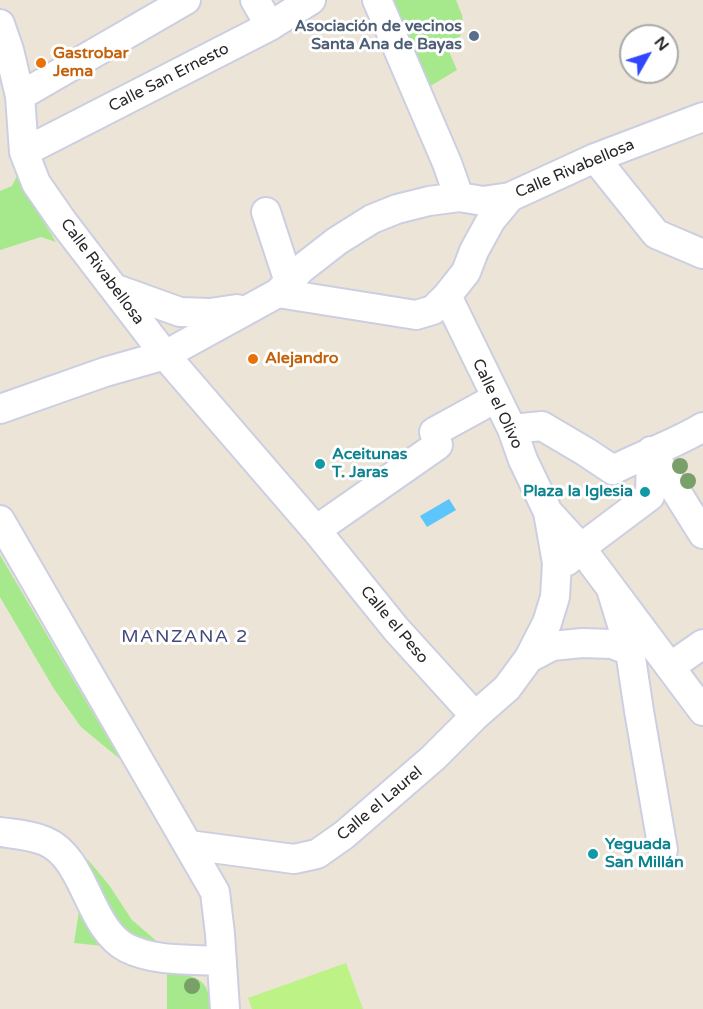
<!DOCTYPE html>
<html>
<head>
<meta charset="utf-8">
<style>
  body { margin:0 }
  #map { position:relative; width:703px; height:1009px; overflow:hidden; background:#ece4d6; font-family:"Varela Round",sans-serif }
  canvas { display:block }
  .north { position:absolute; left:619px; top:24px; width:60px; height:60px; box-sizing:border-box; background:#fff; border:2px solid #a9a9a9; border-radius:50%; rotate:51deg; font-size:16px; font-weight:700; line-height:24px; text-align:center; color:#272727 }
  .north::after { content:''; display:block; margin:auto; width:21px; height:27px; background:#3047ff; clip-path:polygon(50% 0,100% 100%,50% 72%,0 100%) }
</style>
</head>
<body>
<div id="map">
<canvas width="703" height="1009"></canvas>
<div class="north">N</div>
</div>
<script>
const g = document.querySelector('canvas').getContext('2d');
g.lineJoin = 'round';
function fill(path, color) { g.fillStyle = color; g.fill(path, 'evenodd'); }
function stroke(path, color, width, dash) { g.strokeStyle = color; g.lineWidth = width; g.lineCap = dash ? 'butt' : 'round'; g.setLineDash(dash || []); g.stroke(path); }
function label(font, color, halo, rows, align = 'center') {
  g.font = font + ' "Varela Round",sans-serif'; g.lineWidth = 6; g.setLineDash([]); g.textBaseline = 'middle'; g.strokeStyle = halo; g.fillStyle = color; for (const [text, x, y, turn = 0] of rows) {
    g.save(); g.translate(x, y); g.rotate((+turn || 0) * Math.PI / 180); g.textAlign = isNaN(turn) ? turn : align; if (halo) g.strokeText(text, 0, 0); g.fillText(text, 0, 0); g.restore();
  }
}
fill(new Path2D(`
  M 391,0 L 456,0 L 462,15 L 464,31 L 456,41 L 447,47 L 457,70 L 427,88 Z
  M 19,172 L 25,191 L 56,242 L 41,237 L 0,250 L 0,191 L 12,186 Z
  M 0,555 L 120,759 L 81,727 L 54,689 L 0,597 Z
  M 78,852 L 89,861 L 109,885 L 132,920 L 160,944 L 124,936 Z
  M 80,905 L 104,946 L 74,943 Z
  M 167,973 C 195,975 209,977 211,1009 L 167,1009 Z`), '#a5e98c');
fill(new Path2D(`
  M 346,963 L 363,1009 L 252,1009 L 248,998 Z`), '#bcf286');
fill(new Path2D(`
  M 449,499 L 456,510 L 427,527 L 420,516 Z`), '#5cc5fb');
const minor = new Path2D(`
  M 255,0 L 270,26
  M 377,0 L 447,163 L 459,197
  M 0,24 L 9,50 L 20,96 L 24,152 L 36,183 L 63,222 L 165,355 L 316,530 L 396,629 L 475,716
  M 20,96 L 186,0
  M 24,152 L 270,26 L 311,0
  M 595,158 L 656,234 L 703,254
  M 266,212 L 289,282
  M 116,289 L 180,312 L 210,313 L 237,309
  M 278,293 L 416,315 L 433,310 L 447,296 L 466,272 L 474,251 L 491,220 L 510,197
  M 0,409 L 105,372 L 165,355 L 278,293 L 301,269 L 337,241 L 372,219 L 397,209 L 429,201 L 459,197 L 483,201 L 510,197 L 595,158 L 703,117
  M 512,429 L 542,426 L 586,452 L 613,470 C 642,455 675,444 703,427
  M 651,451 L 703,534
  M 548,512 L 581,548 L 703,711
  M 0,520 L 215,892 L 220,934 L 225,1009
  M 316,530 L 438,445 L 434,432 L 496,398
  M 567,561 L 586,544 L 650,496 L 651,451
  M 611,589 L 630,651 L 639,711 L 663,850
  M 529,658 L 552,646 L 582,643 L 612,644 L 630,651
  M 670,667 L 703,644
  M 0,832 C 15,834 31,835 45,841 C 86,858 88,928 127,948 C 155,962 192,959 222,961
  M 189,845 L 294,859 L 317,854 L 344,835 L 433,758 L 475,716 L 507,688 L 529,658 L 547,623 L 555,597 L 557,563 L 548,512 L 523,460 L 512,429 L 447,296`);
stroke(minor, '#cccee2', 32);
stroke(minor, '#fff', 28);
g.fillStyle = '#7aa06a';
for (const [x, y] of [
  [680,466],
  [688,481],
  [192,986]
]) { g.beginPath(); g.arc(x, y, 8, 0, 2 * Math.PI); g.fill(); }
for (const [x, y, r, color] of [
  [474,36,6,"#5c6f8a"],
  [41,63,6,"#e8710a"],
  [253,359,6,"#e8710a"],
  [320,464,6,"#0f9aa8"],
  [645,492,6,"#0f9aa8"],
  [593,854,6,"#0f9aa8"]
]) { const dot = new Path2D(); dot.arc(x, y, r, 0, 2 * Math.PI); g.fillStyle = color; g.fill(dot); stroke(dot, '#fff', 2); }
label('bold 16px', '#4e5e75', '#fff', [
  ["Asociación de vecinos",462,27],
  ["Santa Ana de Bayas",462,45]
], 'right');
label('bold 16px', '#c56008', '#fff', [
  ["Gastrobar",53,54],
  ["Jema",53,72],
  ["Alejandro",265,359]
], 'left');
label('16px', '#272727', '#fff', [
  ["Calle San Ernesto",169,78,-27],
  ["Calle Rivabellosa",575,169,-23],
  ["Calle Rivabellosa",102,272,53],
  ["Calle el Olivo",497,404,65],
  ["Calle el Peso",394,625,50],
  ["Calle el Laurel",380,804,-40]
]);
label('bold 16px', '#0d838f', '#fff', [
  ["Aceitunas",332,455],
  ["T. Jaras",332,473],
  ["Plaza la Iglesia",633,492,"right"],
  ["Yeguada",605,845],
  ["San Millán",605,863]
], 'left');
g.letterSpacing = '1.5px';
label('18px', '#43497b', '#fff', [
  ["MANZANA 2",185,637]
]);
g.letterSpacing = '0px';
</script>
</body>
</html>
